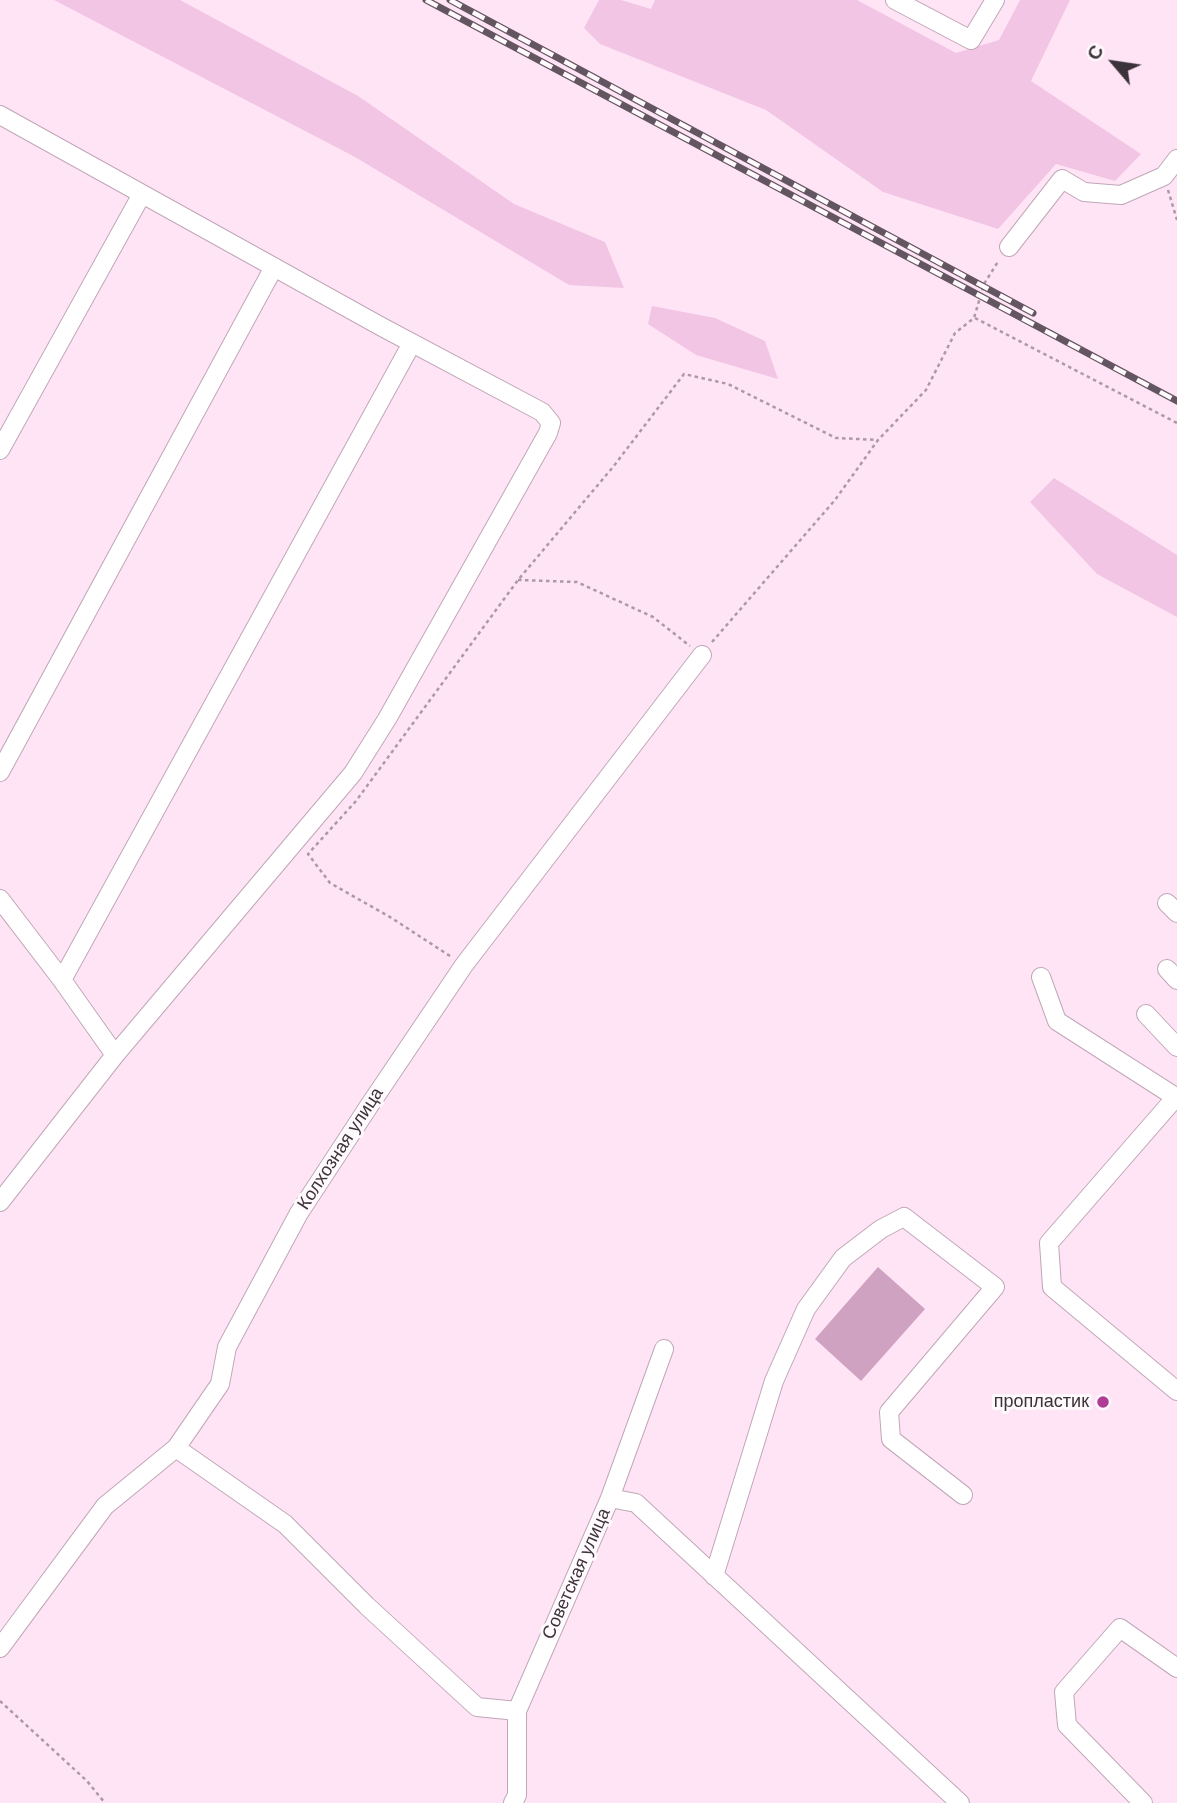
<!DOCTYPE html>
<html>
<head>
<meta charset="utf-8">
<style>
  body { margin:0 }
  #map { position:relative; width:1177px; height:1803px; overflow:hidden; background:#ffe4f6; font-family:"DM Sans",sans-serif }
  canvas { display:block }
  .north { position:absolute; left:1079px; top:28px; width:70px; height:70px; -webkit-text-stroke:5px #fef9fc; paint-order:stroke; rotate:299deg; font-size:19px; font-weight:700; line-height:28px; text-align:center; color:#3c3239 }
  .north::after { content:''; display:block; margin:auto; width:24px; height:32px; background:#3c3239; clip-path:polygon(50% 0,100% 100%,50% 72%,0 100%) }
</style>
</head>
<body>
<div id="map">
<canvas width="1177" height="1803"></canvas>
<div class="north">С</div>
</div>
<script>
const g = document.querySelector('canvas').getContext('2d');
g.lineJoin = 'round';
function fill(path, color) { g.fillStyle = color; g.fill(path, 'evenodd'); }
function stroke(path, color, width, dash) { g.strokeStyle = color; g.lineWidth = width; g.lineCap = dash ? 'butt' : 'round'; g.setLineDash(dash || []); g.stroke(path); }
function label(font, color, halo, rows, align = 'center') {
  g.font = font + ' "DM Sans",sans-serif'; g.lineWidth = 6; g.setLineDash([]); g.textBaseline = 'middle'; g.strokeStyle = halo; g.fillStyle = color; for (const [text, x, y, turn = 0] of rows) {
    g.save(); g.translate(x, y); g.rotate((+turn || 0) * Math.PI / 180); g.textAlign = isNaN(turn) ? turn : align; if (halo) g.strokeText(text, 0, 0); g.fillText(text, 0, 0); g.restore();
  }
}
fill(new Path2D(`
  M 54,0 L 180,0 L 358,96 L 514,204 L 605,242 L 624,288 L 569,285 L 355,157 Z
  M 599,0 L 621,0 L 651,9 L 655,0 L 857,0 L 956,53 L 999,40 L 1020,0 L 1070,0 L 1031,81 L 1141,154 L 1115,181 L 1056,164 L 998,229 L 883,192 L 766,110 L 600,44 L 584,28 Z
  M 652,306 L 715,318 L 765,341 L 778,379 L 696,355 L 648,324 Z
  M 1054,478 L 1177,555 L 1177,617 L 1097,574 L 1030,502 Z`), '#f1c5e3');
fill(new Path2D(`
  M 878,1267 L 925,1309 L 861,1381 L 815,1339 Z`), '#cea2c0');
const minor = new Path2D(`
  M 895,0 L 971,40 L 995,0
  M 0,115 L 382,327 L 542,412 L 551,423 L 548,433 L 387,719 L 353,773 L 115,1055 L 0,1202
  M 1009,247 L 1062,179 L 1084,192 L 1121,195 L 1164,176 L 1177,159
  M 0,450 L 142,194
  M 0,772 L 274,267
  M 0,899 L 62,980 L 115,1055
  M 1167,903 L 1177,913
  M 1167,969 L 1177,980
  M 1041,977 L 1057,1021 L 1177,1098
  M 62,980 L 412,343
  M 1146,1014 L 1177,1047
  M 1176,1097 L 1049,1243 L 1052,1287 L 1177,1391
  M 176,1448 L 285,1524 L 367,1606 L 477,1707 L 517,1711
  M 610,1498 L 636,1503 L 960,1803
  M 714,1576 L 774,1381 L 806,1309 L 843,1258 L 881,1229 L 904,1217 L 995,1287 L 889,1412 L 891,1439 L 963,1495
  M 0,1648 L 105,1506 L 176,1448 L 220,1384 L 227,1347 L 299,1213 L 369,1106 L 464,965 L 702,655
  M 513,1803 L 517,1795 L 517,1711 L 610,1498 L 664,1349
  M 1143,1803 L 1067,1725 L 1064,1692 L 1120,1628 L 1177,1668`);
stroke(minor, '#c0a7b8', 20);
stroke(new Path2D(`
  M 1168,190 L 1177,220
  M 975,318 L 1177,423
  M 518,580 L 577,582 L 653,617 L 690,646
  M 712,642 L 835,500 L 878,440 L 926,390 L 955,333 L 974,318 L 984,284 L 999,260
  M 450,956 L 390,917 L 330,883 L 308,854 L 356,801 L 518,580 L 613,467 L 684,374 L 728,384 L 836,438 L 878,440
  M 0,1701 L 87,1781 L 105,1803`), '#ad99a6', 2.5, [3.5, 3.5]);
stroke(minor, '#fff', 18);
const rail = new Path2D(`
  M 426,0 L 1177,401
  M 450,0 L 1033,313`);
stroke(rail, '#645660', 7);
stroke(rail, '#fef9fc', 4.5, [13]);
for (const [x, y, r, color] of [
  [1103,1402,7,"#af3c95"]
]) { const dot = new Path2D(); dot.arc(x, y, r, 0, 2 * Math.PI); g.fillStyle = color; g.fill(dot); stroke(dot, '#fef9fc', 2.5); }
label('18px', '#3c3239', '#fef9fc', [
  ["Колхозная улица",341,1149,-57],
  ["Советская улица",577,1574,-66]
]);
label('18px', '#3c3239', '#fef9fc', [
  ["пропластик",1089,1402]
], 'right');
</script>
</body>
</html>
